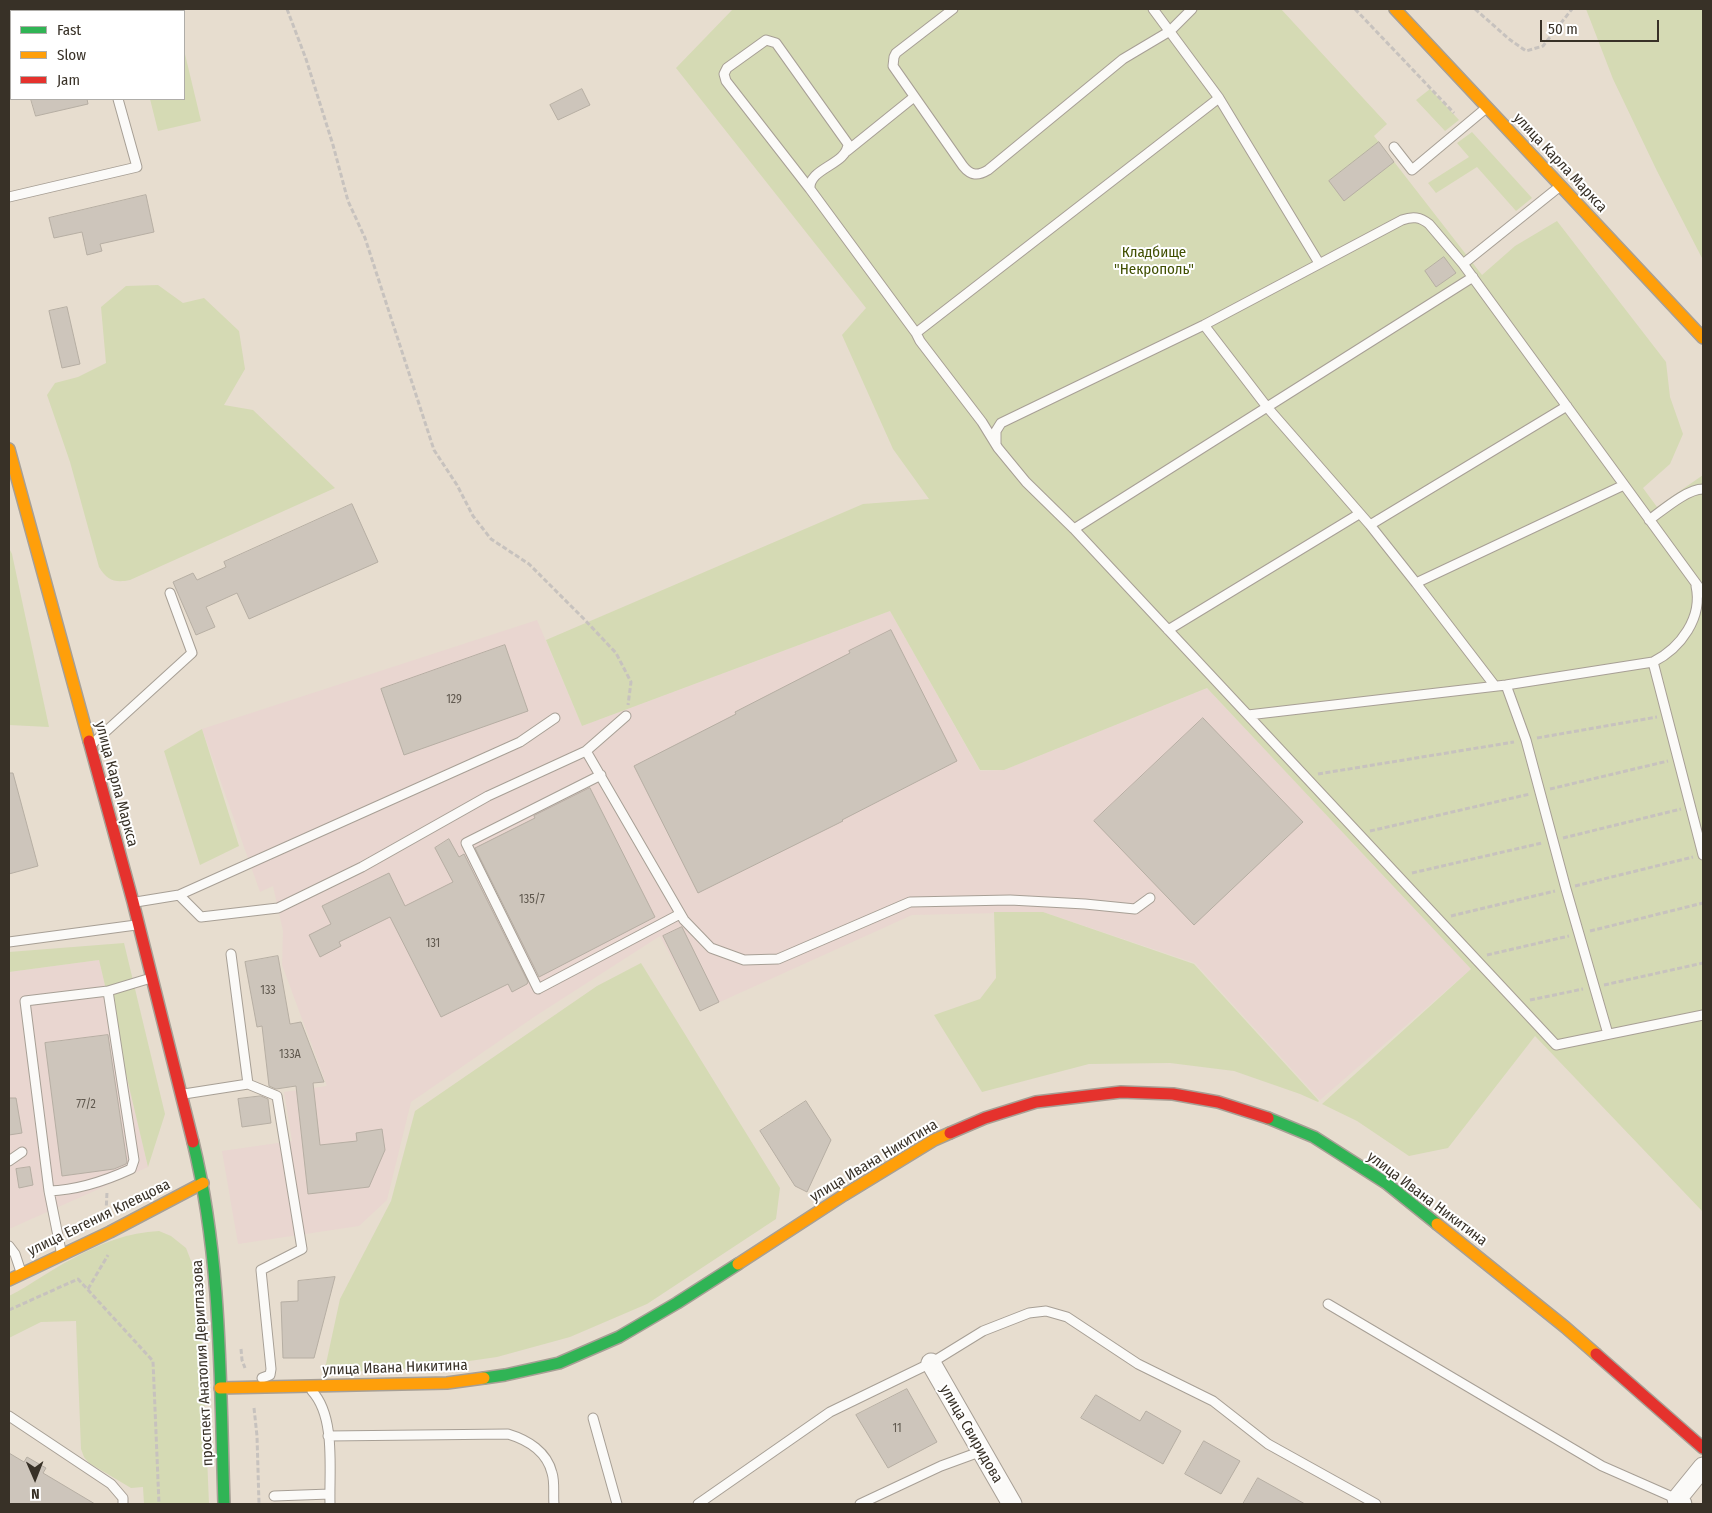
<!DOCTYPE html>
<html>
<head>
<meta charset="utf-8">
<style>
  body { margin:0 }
  #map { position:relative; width:1712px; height:1513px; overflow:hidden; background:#e7ddcf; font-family:"Fira Sans Condensed",sans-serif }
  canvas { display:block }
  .frame { position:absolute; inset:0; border:10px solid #383127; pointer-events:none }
  .legend { position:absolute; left:10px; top:10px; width:175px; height:90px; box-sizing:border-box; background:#fff; border:1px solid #afada9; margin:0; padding:6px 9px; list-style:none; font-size:15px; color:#383127 }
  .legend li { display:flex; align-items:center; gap:10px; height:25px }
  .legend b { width:25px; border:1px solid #afada9 }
  .north { position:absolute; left:10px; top:1453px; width:50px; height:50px; -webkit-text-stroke:4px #fff; paint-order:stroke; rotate:179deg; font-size:14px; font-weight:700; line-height:20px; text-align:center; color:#383127 }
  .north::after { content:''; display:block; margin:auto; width:18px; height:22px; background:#383127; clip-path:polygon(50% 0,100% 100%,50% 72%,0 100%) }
  .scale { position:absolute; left:1540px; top:20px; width:119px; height:22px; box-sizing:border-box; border:2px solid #383127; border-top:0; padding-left:6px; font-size:15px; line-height:18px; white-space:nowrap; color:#383127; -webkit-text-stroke:4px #fff; paint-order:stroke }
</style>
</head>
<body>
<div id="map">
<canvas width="1712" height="1513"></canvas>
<div class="frame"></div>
<ul class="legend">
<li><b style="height:6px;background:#30b455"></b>Fast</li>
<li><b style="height:6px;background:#ff9f0a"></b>Slow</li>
<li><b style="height:6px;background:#e5322d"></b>Jam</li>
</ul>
<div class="north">N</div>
<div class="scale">50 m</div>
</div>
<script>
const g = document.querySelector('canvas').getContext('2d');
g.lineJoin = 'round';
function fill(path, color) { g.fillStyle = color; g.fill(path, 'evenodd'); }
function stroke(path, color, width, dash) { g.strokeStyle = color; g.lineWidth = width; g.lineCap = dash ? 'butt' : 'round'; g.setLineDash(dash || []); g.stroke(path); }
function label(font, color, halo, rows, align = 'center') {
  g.font = font + ' "Fira Sans Condensed",sans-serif'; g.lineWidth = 4; g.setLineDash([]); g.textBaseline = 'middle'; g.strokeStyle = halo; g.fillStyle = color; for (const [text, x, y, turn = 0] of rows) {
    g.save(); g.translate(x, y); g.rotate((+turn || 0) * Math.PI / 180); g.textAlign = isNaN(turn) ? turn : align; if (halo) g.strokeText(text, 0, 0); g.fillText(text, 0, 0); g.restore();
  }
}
fill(new Path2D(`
  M 890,611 L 980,771 L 1004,770 L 1207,688 L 1471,969 L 1320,1100 L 1195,963 L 1043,912 L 912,915 L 700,1011 L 660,936 L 534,1017 L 411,1102 L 387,1200 L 359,1226 L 238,1244 L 222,1151 L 292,1141 L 284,1092 L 327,1086 L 282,965 L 283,931 L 273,886 L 260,892 L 202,729 L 537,620 L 582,726 Z
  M 99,960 L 148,1167 L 9,1229 L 9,972 Z`), '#e9d6d0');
fill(new Path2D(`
  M 733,9 L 1281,9 L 1387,124 L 1374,136 L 1482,275 L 1515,246 L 1557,221 L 1666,362 L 1670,397 L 1683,434 L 1670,464 L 1643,488 L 1657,507 L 1703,475 L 1703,1212 L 1535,1036 L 1448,1148 L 1409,1156 L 1357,1121 L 1322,1104 L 1471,969 L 1207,688 L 1004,770 L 980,770 L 890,611 L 582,726 L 546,640 L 863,504 L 929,499 L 893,449 L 842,335 L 866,308 L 676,68 Z
  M 1586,9 L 1703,9 L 1703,260 L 1657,171 L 1613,79 Z
  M 184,50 L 201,121 L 158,131 L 150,99 L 184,99 Z
  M 1430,89 L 1459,120 L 1445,131 L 1416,100 Z
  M 1472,132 L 1532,198 L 1516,211 L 1477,167 L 1436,193 L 1428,183 L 1469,157 L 1457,143 Z
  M 158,285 L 183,303 L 204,298 L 239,331 L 245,369 L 224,405 L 253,410 L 335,488 L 130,580 C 116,583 107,581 99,567 L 70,462 L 47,395 L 55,383 L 78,377 L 106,363 L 101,307 L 126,286 Z
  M 9,548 L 12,554 L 49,727 L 9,725 Z
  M 202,729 L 239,846 L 200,865 L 164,751 Z
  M 994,912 L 1043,912 L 1194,964 L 1319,1101 L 1318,1102 L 1300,1094 L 1234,1071 L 1170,1063 L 1089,1064 L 982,1092 L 934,1015 L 980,999 L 996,978 Z
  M 124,943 L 165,1114 L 148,1167 L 99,960 L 9,972 L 9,952 Z
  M 641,963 L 780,1188 L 776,1219 L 647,1304 L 570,1337 L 497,1357 L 421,1368 L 324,1373 L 340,1299 L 391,1201 L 415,1111 L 597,986 Z
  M 159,1231 L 171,1236 L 186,1248 L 195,1271 L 201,1314 L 209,1504 L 144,1504 L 143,1487 L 131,1488 L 89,1463 L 84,1457 L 81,1449 L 76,1321 L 41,1322 L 9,1338 L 9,1296 C 31,1285 50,1270 72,1259 C 99,1244 129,1232 159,1231 Z`), '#d5dab4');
const building = new Path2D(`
  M 582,89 L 590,105 L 558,120 L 550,105 Z
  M 31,99 L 87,99 L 88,104 L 36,116 Z
  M 1379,142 L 1394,162 L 1344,201 L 1329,181 Z
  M 146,195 L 154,232 L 100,244 L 102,251 L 87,255 L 82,232 L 54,238 L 49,218 Z
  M 1444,257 L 1456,273 L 1436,287 L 1425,271 Z
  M 67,307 L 80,364 L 62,368 L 49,311 Z
  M 352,504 L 378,562 L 249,619 L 237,593 L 206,607 L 215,627 L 196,635 L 173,582 L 193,573 L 197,580 L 226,567 L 224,562 Z
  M 891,630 L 957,761 L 842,820 L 843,821 L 698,893 L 634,766 L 736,714 L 735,712 L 850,653 L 849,651 Z
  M 505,645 L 528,711 L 404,755 L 381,689 Z
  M 1203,718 L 1303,822 L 1194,925 L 1094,821 Z
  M 9,773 L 13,773 L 38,866 L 9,874 Z
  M 590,788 L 655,917 L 539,977 L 475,848 L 535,818 L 534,816 Z
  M 449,839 L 459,857 L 464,854 L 528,982 L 527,984 L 512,992 L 508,984 L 441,1017 L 390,917 L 339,942 L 341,946 L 320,957 L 309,935 L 331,924 L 322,906 L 389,873 L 405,906 L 453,882 L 435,848 Z
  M 682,927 L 719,1002 L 700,1011 L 663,936 Z
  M 278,956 L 290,1024 L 301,1022 L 324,1082 L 313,1083 L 320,1145 L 357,1141 L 356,1133 L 382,1129 L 385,1150 L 369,1187 L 308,1194 L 296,1086 L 276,1089 L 269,1086 L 262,1026 L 257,1027 L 245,962 Z
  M 108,1035 L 127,1162 L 126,1164 L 114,1169 L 62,1176 L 45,1043 Z
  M 261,1096 L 268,1099 L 271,1123 L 242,1127 L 238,1099 Z
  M 9,1098 L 16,1098 L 22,1133 L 9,1135 Z
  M 806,1101 L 831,1140 L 807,1192 L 795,1186 L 760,1131 Z
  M 30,1167 L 33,1185 L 19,1188 L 16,1169 Z
  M 335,1277 L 314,1358 L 283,1358 L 281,1302 L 298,1301 L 298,1281 Z
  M 907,1389 L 937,1442 L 888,1468 L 856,1415 Z
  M 1096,1395 L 1140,1421 L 1146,1411 L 1181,1431 L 1163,1464 L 1081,1418 Z
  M 1204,1441 L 1240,1461 L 1221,1494 L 1185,1474 Z
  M 9,1453 L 24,1462 L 27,1457 L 46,1468 L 43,1473 L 95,1504 L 9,1504 Z
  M 1258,1478 L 1305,1504 L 1243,1504 Z`);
fill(building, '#cdc5bb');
stroke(building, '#b6aea3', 1);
const lane = new Path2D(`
  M 92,9 L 93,11
  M 953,9 L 896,53 L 894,57 L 893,66 L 963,166 C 971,176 978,176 988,170 L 1123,59 L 1170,31 L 1192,9
  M 1153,9 L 1219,98 L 1319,263
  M 1394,147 L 1412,170 L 1485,109
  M 847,151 L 914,97
  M 810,189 C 808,168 847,165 848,144 L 776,43 L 766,40 L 727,68 L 724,74 L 726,81 L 810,189 L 916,333 L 920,341 L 982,422 L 998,448 L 1026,482 L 1074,529 L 1556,1045 L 1703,1015
  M 9,197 L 137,167 L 118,99
  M 1463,264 L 1559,187
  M 1204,325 L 1267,407 L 1370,525 L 1416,583 L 1624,485
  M 916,333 L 1219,98
  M 996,443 L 996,431 L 1001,423 L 1204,325 L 1402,220 C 1413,216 1420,217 1429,224 L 1463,264 L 1703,593
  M 1649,520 C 1663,510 1687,489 1703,489
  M 1370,525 L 1567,406
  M 1074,529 L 1473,277
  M 1416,583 L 1495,686
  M 1168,630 L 1359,514
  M 1653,662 L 1703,855
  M 1506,685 L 1526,740 L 1566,889 L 1608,1034
  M 1248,715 L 1506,685 L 1653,662 C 1681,648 1703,617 1696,586
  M 92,744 L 192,653 L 170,593
  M 586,751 L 684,920 L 711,948 L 744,960 L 778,959 L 910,902 L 1010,900 L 1085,904 L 1135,909 L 1150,898
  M 601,775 L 466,843 L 538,989 L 680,914
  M 179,895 L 201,917 L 278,908 L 362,867 L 488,796 L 586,751 L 626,716
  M 136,902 L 179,895 L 520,742 L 555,718
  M 9,942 L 136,925
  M 248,1084 L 277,1096 L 302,1249 L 261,1270 L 271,1369 L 270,1375 L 262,1378
  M 184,1094 L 248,1084 L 231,954
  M 9,1161 L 22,1152
  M 49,1191 L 25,1001 L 108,991 L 151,978
  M 9,1246 L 15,1254 L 21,1272
  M 61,1251 L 49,1191 C 78,1190 105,1181 131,1169 L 134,1160 L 108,991
  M 1328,1304 L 1602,1466 L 1677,1499
  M 312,1391 C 336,1417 329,1470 330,1504
  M 9,1416 L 111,1484 L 123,1498 L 123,1504
  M 593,1418 L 617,1504
  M 328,1436 L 508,1434 C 528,1440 547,1452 552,1473 C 555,1482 553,1494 554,1504
  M 274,1496 L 330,1494
  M 698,1504 L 830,1412 L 931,1363 L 983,1331 L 1029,1313 L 1046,1311 L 1067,1317 L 1138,1364 L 1213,1401 L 1268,1444 L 1376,1504
  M 860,1504 L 941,1466 L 982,1451`);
const street = new Path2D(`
  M 931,1363 L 1012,1504
  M 1682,1504 L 1677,1499 L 1703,1467`);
const fast = new Path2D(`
  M 1268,1118 L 1314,1137 L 1386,1183 L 1437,1224
  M 193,1142 C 222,1260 220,1383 224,1504
  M 484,1378 L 505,1375 L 559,1363 L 619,1337 L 677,1303 L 738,1264`);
const slow = new Path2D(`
  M 1395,9 L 1703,338
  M 9,449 L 89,741
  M 1437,1224 L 1565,1327 L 1596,1354
  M 738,1264 L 844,1195 L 934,1140 L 950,1133
  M 9,1280 L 110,1232 L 203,1183
  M 220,1388 L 447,1383 L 484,1378`);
const jam = new Path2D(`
  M 89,741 L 133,902 L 193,1142
  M 950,1133 L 985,1118 L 1036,1102 L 1121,1092 L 1173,1094 L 1218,1102 L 1268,1118
  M 1596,1354 L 1703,1448`);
stroke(lane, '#a79f95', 11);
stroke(street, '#a79f95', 21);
stroke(fast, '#a79f95', 14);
stroke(slow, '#a79f95', 14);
stroke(jam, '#a79f95', 14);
stroke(new Path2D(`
  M 287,9 L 306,59 L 333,145 L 348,201 L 365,238 L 434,450 L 457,485 L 473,516 L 491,539 L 529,564 L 584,619 L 616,653 L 631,682 L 628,705
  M 1355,9 L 1454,113
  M 1475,9 L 1509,39 L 1526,51 L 1543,46 L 1572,9
  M 1537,738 L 1657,717
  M 1318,774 L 1514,742
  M 1550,789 L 1668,761
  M 1370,831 L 1530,794
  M 1563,838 L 1681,809
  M 1412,873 L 1542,843
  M 1575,886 L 1693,857
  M 1451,916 L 1555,891
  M 1590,931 L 1703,903
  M 1487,955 L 1569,936
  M 1604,985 L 1703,963
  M 1530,1000 L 1583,989
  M 106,1213 L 107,1192
  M 88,1289 L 108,1255
  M 9,1310 L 78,1279 L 153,1361 L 159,1504
  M 241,1349 L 242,1360 L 245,1368
  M 254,1408 L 257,1436 L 259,1504`), '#c7c2be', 3, [5, 2.5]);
stroke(lane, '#fbfaf8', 9);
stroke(street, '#fbfaf8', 19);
stroke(fast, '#30b455', 11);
stroke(slow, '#ff9f0a', 11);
stroke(jam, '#e5322d', 11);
label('12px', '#5f584e', null, [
  ["129",454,700],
  ["135/7",532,900],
  ["131",433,944],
  ["133",268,991],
  ["133А",290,1055],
  ["77/2",86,1105],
  ["11",897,1429]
]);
label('15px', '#383127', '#fff', [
  ["улица Карла Маркса",1560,163,47],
  ["улица Карла Маркса",116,784,75],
  ["улица Ивана Никитина",874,1161,-31],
  ["улица Ивана Никитина",1427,1199,37],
  ["улица Евгения Клевцова",99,1218,-26],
  ["проспект Анатолия Дериглазова",203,1363,-93],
  ["улица Ивана Никитина",395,1368,-2],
  ["улица Свиридова",971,1434,60]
]);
label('15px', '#415002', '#fff', [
  ["Кладбище",1154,253],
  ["\"Некрополь\"",1154,270]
]);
</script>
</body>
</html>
